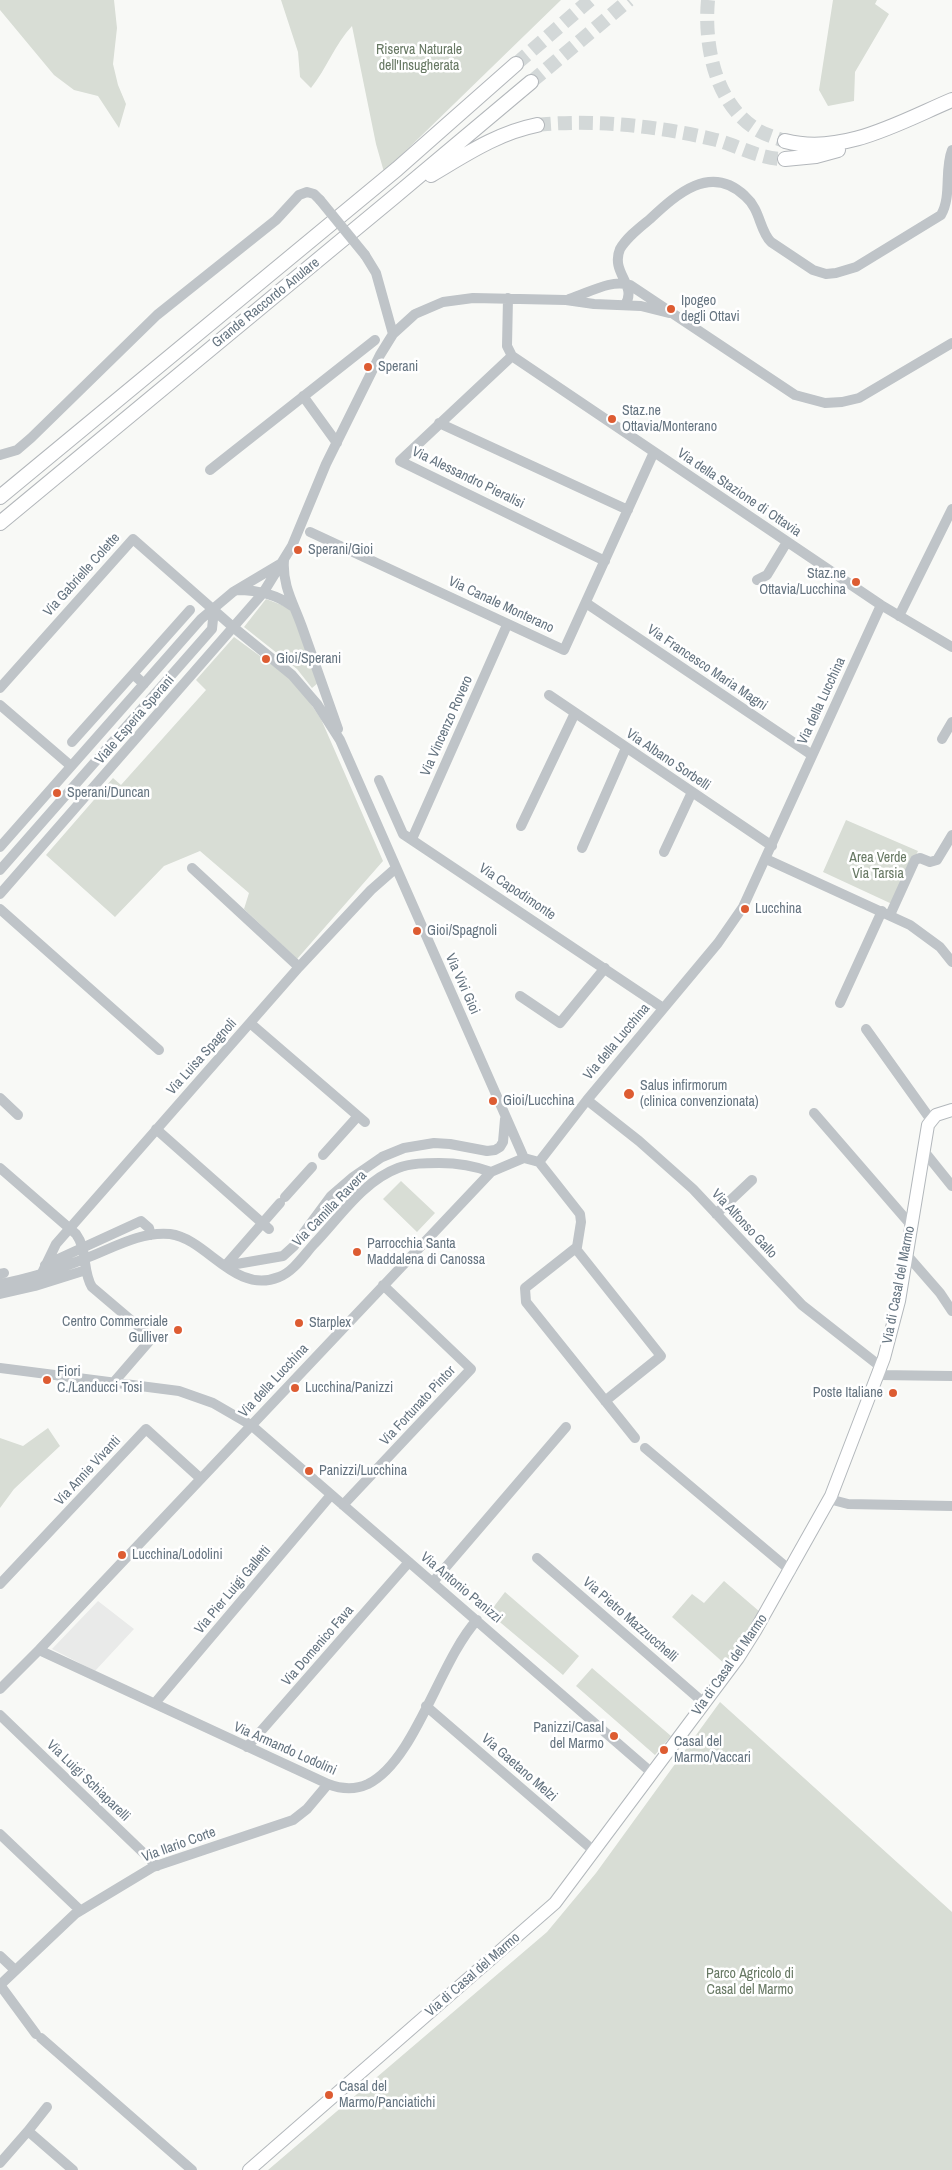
<!DOCTYPE html>
<html>
<head>
<meta charset="utf-8">
<style>
  body { margin:0 }
  canvas { display:block; background:#f8f9f6 }
</style>
</head>
<body>
<canvas width="952" height="2170"></canvas>
<script>
const g = document.querySelector('canvas').getContext('2d');
g.lineJoin = 'round';
function fill(path, color) { g.fillStyle = color; g.fill(path, 'evenodd'); }
function stroke(path, color, width, dash) { g.strokeStyle = color; g.lineWidth = width; g.lineCap = dash ? 'butt' : 'round'; g.setLineDash(dash || []); g.stroke(path); }
function label(font, color, halo, rows, align = 'center') {
  g.font = font + ' "Archivo Narrow",sans-serif'; g.lineWidth = 5; g.setLineDash([]); g.textBaseline = 'middle'; g.strokeStyle = halo; g.fillStyle = color; for (const [text, x, y, turn = 0] of rows) {
    g.save(); g.translate(x, y); g.rotate((+turn || 0) * Math.PI / 180); g.textAlign = isNaN(turn) ? turn : align; if (halo) g.strokeText(text, 0, 0); g.fillText(text, 0, 0); g.restore();
  }
}
fill(new Path2D(`
  M 98,1601 L 134,1629 L 95,1671 L 52,1649 Z`), '#e9eae9');
fill(new Path2D(`
  M 0,0 L 114,0 L 117,28 L 113,64 L 118,85 L 126,104 L 119,128 L 98,96 L 74,90 L 54,75 L 0,10 Z
  M 281,0 L 561,0 L 384,172 L 376,144 L 352,26 C 335,44 327,68 311,88 L 300,77 L 298,52 Z
  M 833,0 L 877,0 L 875,4 L 889,14 L 855,72 L 854,101 L 828,106 L 819,90 Z
  M 266,599 L 287,607 L 294,614 L 318,683 L 312,688 L 297,669 L 244,627 Z
  M 234,637 L 290,678 L 300,688 L 321,719 L 383,861 L 297,959 L 244,909 L 249,893 L 200,851 L 164,866 L 115,917 L 46,855 L 113,778 L 121,785 L 206,690 L 196,680 Z
  M 846,820 L 918,851 L 892,904 L 823,872 Z
  M 401,1181 L 435,1213 L 417,1232 L 383,1199 Z
  M 48,1428 L 60,1446 L 14,1489 L 0,1508 L 0,1438 L 23,1446 Z
  M 724,1581 L 760,1612 L 726,1665 L 672,1617 L 692,1594 L 704,1603 Z
  M 505,1592 L 579,1656 L 563,1675 L 489,1613 Z
  M 592,1668 L 671,1736 L 655,1755 L 576,1686 Z
  M 720,1702 L 952,1912 L 952,2170 L 268,2170 L 547,1932 L 596,1873 Z`), '#d8ddd5');
stroke(new Path2D(`
  M 708,0 C 704,43 714,100 753,127 C 762,134 774,137 785,141
  M 516,64 L 590,0
  M 531,82 L 629,0
  M 537,125 C 592,119 658,126 712,139 C 735,144 761,160 785,159`), '#d3d8d8', 14, [14, 7]);
const major = new Path2D(`
  M 249,2170 L 555,1903 L 738,1658 L 755,1631 L 831,1496 L 884,1358 L 899,1301 L 928,1125 L 936,1115 L 952,1110`);
const highway = new Path2D(`
  M 785,141 C 843,156 900,122 952,100
  M 785,159 L 816,156 L 838,150
  M 431,175 C 465,155 497,133 537,125
  M 0,497 L 397,169 L 516,64
  M 0,523 L 394,197 L 531,82`);
stroke(major, '#b3b8bc', 14);
stroke(highway, '#b3b7bb', 16);
stroke(new Path2D(`
  M 365,255 L 376,273 L 393,334
  M 508,298 L 507,346 L 512,356 L 881,605 L 952,647
  M 569,299 C 589,293 610,279 630,285 L 795,395 L 825,403 L 842,402 L 859,398 L 952,343
  M 625,305 C 638,285 610,273 620,249 C 627,237 639,228 650,219 C 676,195 710,163 745,196 C 761,210 759,230 771,242 L 813,270 L 826,274 L 836,273 L 856,267 L 941,215 C 952,196 944,170 952,150
  M 512,356 L 400,461 L 605,561
  M 303,396 L 337,443
  M 439,423 L 628,510
  M 0,455 L 17,450 L 31,438 L 157,315 L 276,220 L 299,195 L 307,192 L 314,194 L 320,200
  M 210,470 L 375,340
  M 310,532 L 564,650 L 654,452
  M 284,560 C 282,586 294,604 302,627 C 314,661 326,695 338,729
  M 757,580 L 767,575 L 787,542
  M 237,590 C 257,590 276,594 292,606
  M 586,603 L 812,755
  M 899,616 L 952,509
  M 133,674 L 190,610
  M 0,688 L 133,539 L 233,627 L 292,675 L 317,704 L 340,740 L 524,1158
  M 549,695 L 772,846
  M 0,705 L 71,766
  M 942,739 L 952,722
  M 72,742 L 133,674 L 144,684
  M 379,780 L 403,834 L 663,1008
  M 521,826 L 575,713
  M 412,839 L 507,625
  M 0,847 L 201,619 L 233,592 L 280,564
  M 582,848 L 626,748
  M 664,852 L 692,792
  M 766,859 L 910,925 L 940,947 L 952,962
  M 192,868 L 299,967
  M 0,870 L 212,629 L 214,609
  M 0,894 L 263,593 L 292,546 L 326,464 L 380,355 L 393,334 L 415,314 L 443,302 L 473,298 L 566,300 L 594,304 L 641,306 L 669,313
  M 0,909 L 159,1050
  M 890,915 L 915,860 L 920,858 L 930,862 L 937,860 L 952,835
  M 520,996 L 560,1023 L 605,968
  M 840,1003 L 882,911
  M 250,1023 L 365,1122
  M 866,1029 L 931,1120
  M 0,1098 L 18,1115
  M 587,1100 L 639,1141 L 693,1189 L 802,1305 L 881,1367
  M 814,1113 L 911,1225
  M 156,1129 L 269,1229
  M 923,1150 L 952,1186
  M 323,1155 L 358,1116
  M 539,1162 L 587,1100 L 718,943 L 743,907 L 881,605
  M 0,1168 L 76,1234 C 88,1250 82,1271 92,1287 L 152,1338 L 114,1382
  M 285,1197 L 312,1167
  M 716,1214 L 752,1180
  M 576,1249 L 661,1356 L 605,1401
  M 906,1254 L 940,1293 L 952,1311
  M 45,1265 L 141,1221 L 149,1228 L 151,1235
  M 225,1266 L 283,1256 L 294,1246 L 331,1196 L 353,1177 L 382,1157 L 404,1148 L 434,1143 L 450,1144 L 487,1151 L 495,1150 L 500,1147 L 503,1142 L 505,1119
  M 225,1266 L 280,1203
  M 0,1274 L 4,1273
  M 41,1275 L 56,1244 L 299,967 L 371,890 L 396,868
  M 0,1284 C 29,1279 56,1270 84,1259 C 111,1249 140,1231 170,1234 C 208,1239 234,1295 279,1277 C 293,1272 304,1255 314,1244 C 339,1218 363,1181 398,1168 C 411,1163 426,1163 439,1163 C 457,1163 475,1166 491,1172
  M 0,1294 L 35,1286 L 86,1270
  M 0,1368 L 179,1391 L 213,1403 L 251,1425 L 652,1773
  M 878,1375 L 952,1376
  M 645,1448 L 791,1571
  M 829,1499 L 848,1504 L 952,1506
  M 343,1505 L 471,1369 L 383,1285
  M 537,1558 L 704,1703
  M 433,1582 L 566,1427
  M 0,1584 L 146,1429 L 200,1478
  M 39,1650 L 328,1784 C 341,1789 355,1790 368,1784 C 415,1761 440,1660 477,1620
  M 0,1689 L 39,1650 L 491,1172 L 524,1158 L 539,1162 L 580,1214 L 581,1222 L 577,1247 L 525,1288 L 526,1302 L 635,1438
  M 155,1703 L 331,1495
  M 426,1706 L 594,1851
  M 0,1715 L 157,1866
  M 247,1747 L 409,1562
  M 0,1834 L 80,1910
  M 0,1956 L 15,1970
  M 0,1985 L 75,1914 L 153,1867 L 293,1820 L 307,1809 L 328,1784
  M 0,1985 L 36,2034
  M 41,2038 L 192,2170
  M 28,2131 L 47,2107
  M 0,2163 L 28,2131 L 73,2170`), '#bfc4c8', 10);
stroke(major, '#fff', 12);
stroke(highway, '#fff', 14);
stroke(new Path2D(`
  M 320,200 L 365,255`), '#bfc4c8', 10);
for (const [x, y, r, color] of [
  [671,309,5,"#dd5c32"],
  [368,367,5,"#dd5c32"],
  [612,419,5,"#dd5c32"],
  [298,550,5,"#dd5c32"],
  [856,582,5,"#dd5c32"],
  [266,659,5,"#dd5c32"],
  [57,793,5,"#dd5c32"],
  [745,909,5,"#dd5c32"],
  [417,931,5,"#dd5c32"],
  [629,1094,6,"#dd5c32"],
  [493,1101,5,"#dd5c32"],
  [357,1252,5,"#dd5c32"],
  [299,1323,5,"#dd5c32"],
  [178,1330,5,"#dd5c32"],
  [47,1380,5,"#dd5c32"],
  [295,1388,5,"#dd5c32"],
  [893,1393,5,"#dd5c32"],
  [309,1471,5,"#dd5c32"],
  [122,1555,5,"#dd5c32"],
  [614,1736,5,"#dd5c32"],
  [664,1750,5,"#dd5c32"],
  [329,2095,5,"#dd5c32"]
]) { const dot = new Path2D(); dot.arc(x, y, r, 0, 2 * Math.PI); g.fillStyle = color; g.fill(dot); stroke(dot, '#fff', 2); }
label('14px', '#677863', '#fff', [
  ["Riserva Naturale",419,50],
  ["dell'Insugherata",419,66],
  ["Area Verde",878,858],
  ["Via Tarsia",878,874],
  ["Parco Agricolo di",750,1974],
  ["Casal del Marmo",750,1990]
]);
label('14px', '#657480', '#fff', [
  ["Ipogeo",681,301],
  ["degli Ottavi",681,317],
  ["Sperani",378,367],
  ["Staz.ne",622,411],
  ["Ottavia/Monterano",622,427],
  ["Sperani/Gioi",308,550],
  ["Staz.ne",846,574,"right"],
  ["Ottavia/Lucchina",846,590,"right"],
  ["Gioi/Sperani",276,659],
  ["Sperani/Duncan",67,793],
  ["Lucchina",755,909],
  ["Gioi/Spagnoli",427,931],
  ["Salus infirmorum",640,1086],
  ["(clinica convenzionata)",640,1102],
  ["Gioi/Lucchina",503,1101],
  ["Parrocchia Santa",367,1244],
  ["Maddalena di Canossa",367,1260],
  ["Centro Commerciale",168,1322,"right"],
  ["Gulliver",168,1338,"right"],
  ["Starplex",309,1323],
  ["Fiori",57,1372],
  ["C./Landucci Tosi",57,1388],
  ["Lucchina/Panizzi",305,1388],
  ["Poste Italiane",883,1393,"right"],
  ["Panizzi/Lucchina",319,1471],
  ["Lucchina/Lodolini",132,1555],
  ["Panizzi/Casal",604,1728,"right"],
  ["del Marmo",604,1744,"right"],
  ["Casal del",674,1742],
  ["Marmo/Vaccari",674,1758],
  ["Casal del",339,2087],
  ["Marmo/Panciatichi",339,2103]
], 'left');
label('14px', '#657480', '#fff', [
  ["Grande Raccordo Anulare",266,303,-39],
  ["Via Alessandro Pieralisi",468,478,26],
  ["Via della Stazione di Ottavia",739,493,34],
  ["Via Gabrielle Colette",82,575,-48],
  ["Via Canale Monterano",501,605,25],
  ["Via Francesco Maria Magni",707,668,34],
  ["Via della Lucchina",822,701,-65],
  ["Viale Esperia Sperani",135,720,-49],
  ["Via Vincenzo Rovero",447,726,-66],
  ["Via Albano Sorbelli",668,760,34],
  ["Via Capodimonte",517,892,34],
  ["Via Vivi Gioi",462,984,66],
  ["Via della Lucchina",617,1042,-50],
  ["Via Luisa Spagnoli",202,1057,-48],
  ["Via Camilla Ravera",330,1209,-46],
  ["Via Alfonso Gallo",744,1224,47],
  ["Via di Casal del Marmo",899,1285,-79],
  ["Via della Lucchina",274,1381,-47],
  ["Via Fortunato Pintor",418,1406,-47],
  ["Via Annie Vivanti",88,1471,-47],
  ["Via Antonio Panizzi",461,1588,40],
  ["Via Pier Luigi Galletti",233,1590,-50],
  ["Via Pietro Mazzucchelli",630,1620,41],
  ["Via Domenico Fava",318,1646,-49],
  ["Via di Casal del Marmo",730,1665,-55],
  ["Via Armando Lodolini",285,1749,24],
  ["Via Gaetano Melzi",519,1768,41],
  ["Via Luigi Schiaparelli",88,1781,44],
  ["Via Ilario Corte",179,1845,-20],
  ["Via di Casal del Marmo",473,1975,-41]
]);
</script>
</body>
</html>
